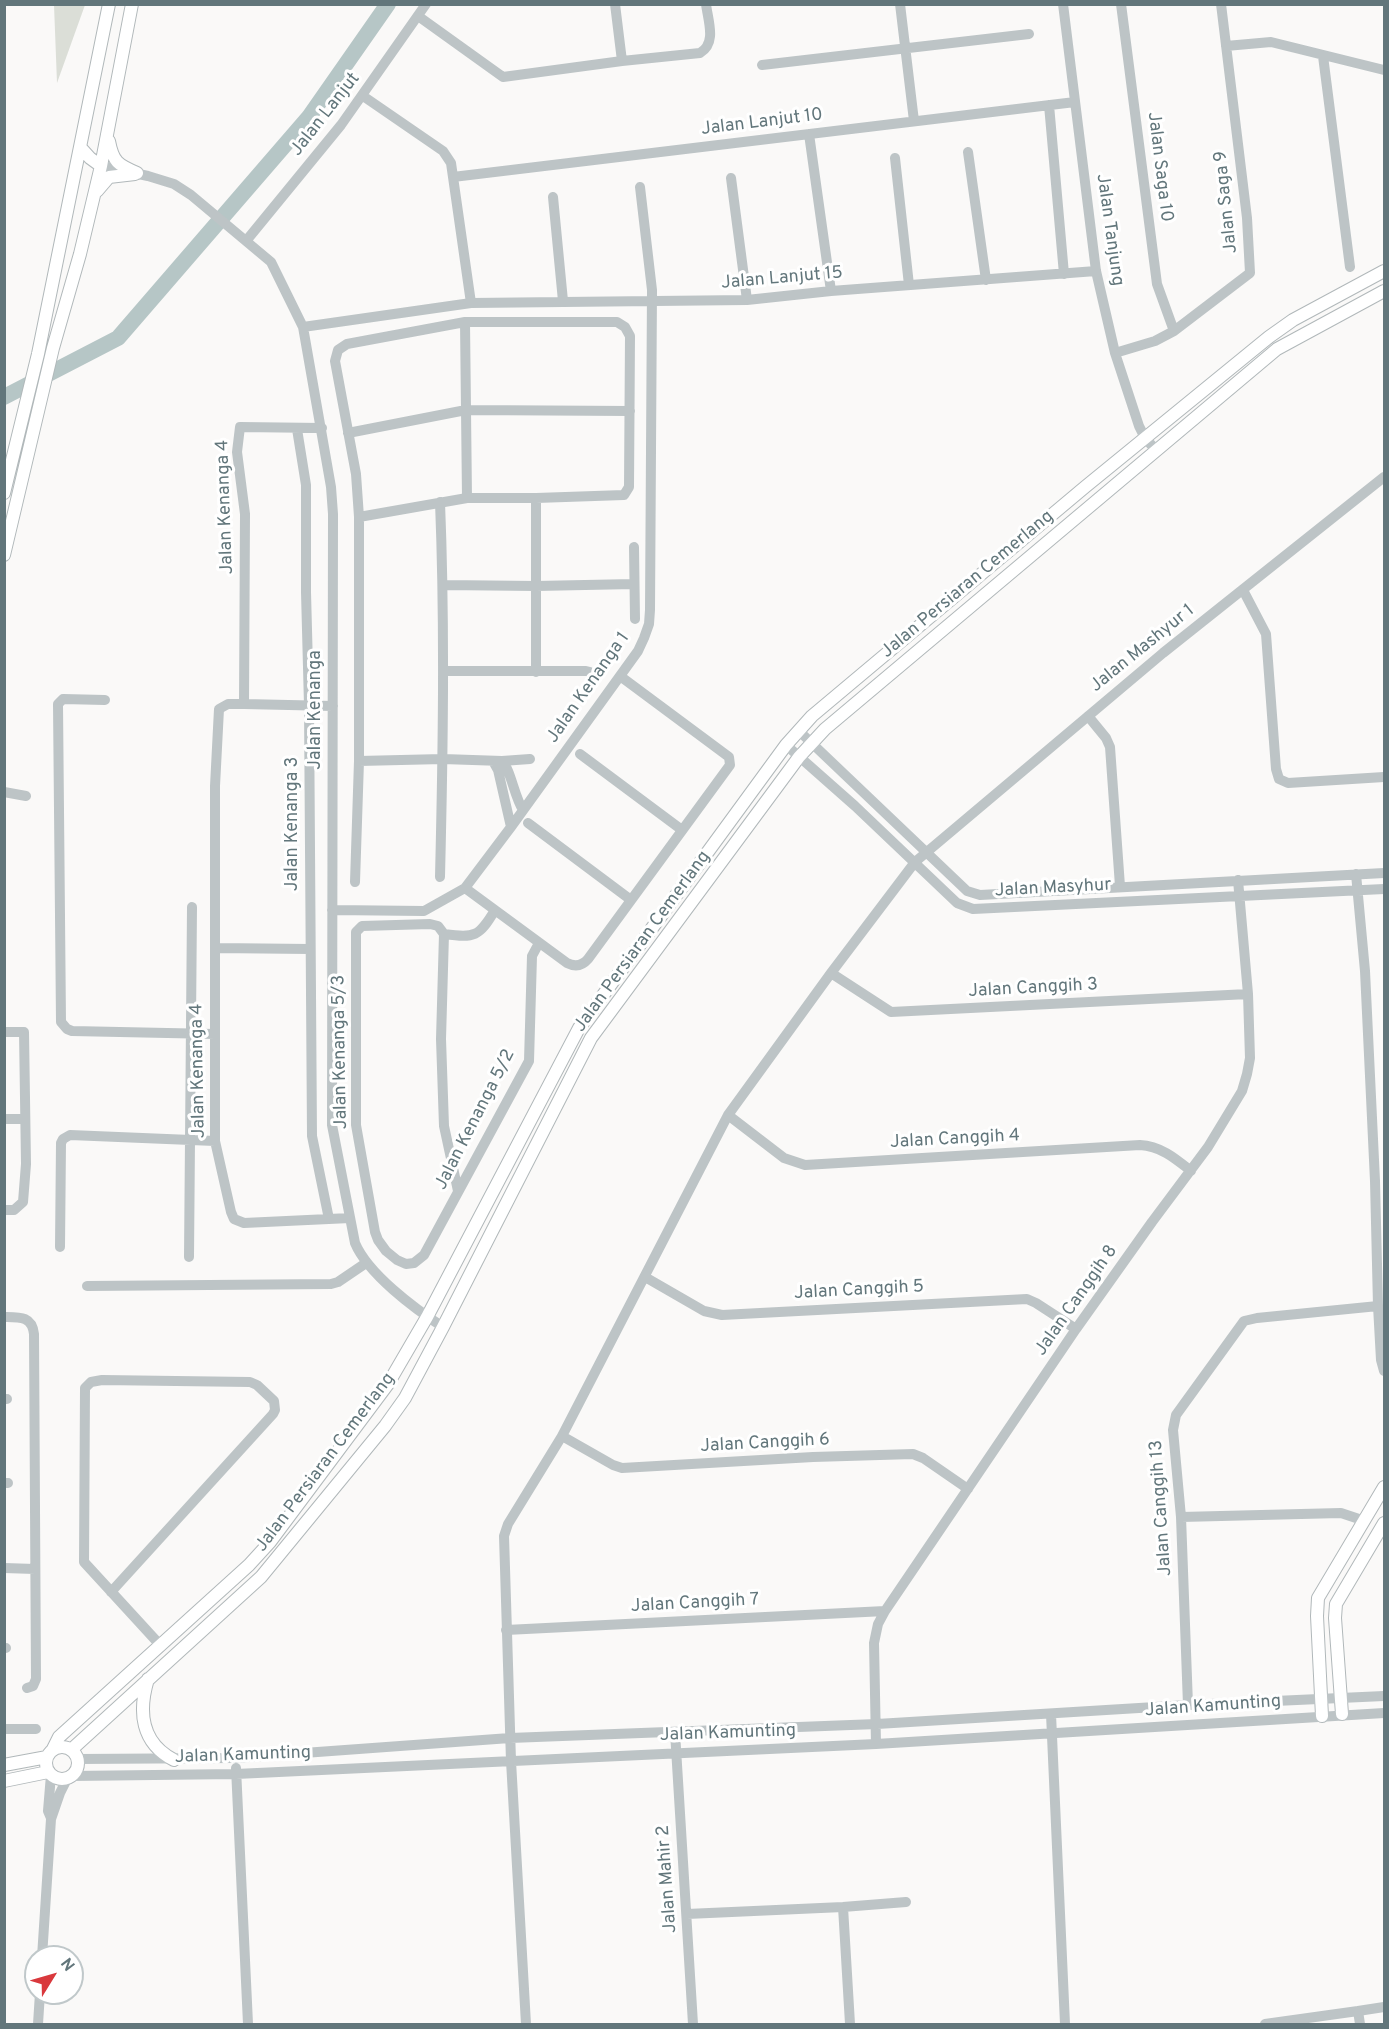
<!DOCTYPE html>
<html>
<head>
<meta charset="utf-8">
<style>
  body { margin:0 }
  #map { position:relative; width:1389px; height:2029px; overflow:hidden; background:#faf9f8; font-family:Overpass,sans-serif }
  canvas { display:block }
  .frame { position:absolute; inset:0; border:6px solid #62767b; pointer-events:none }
  .north { position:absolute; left:24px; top:1945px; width:60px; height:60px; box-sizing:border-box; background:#fff; border:2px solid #c0c8ca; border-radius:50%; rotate:53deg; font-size:16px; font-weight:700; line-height:24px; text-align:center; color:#62767b }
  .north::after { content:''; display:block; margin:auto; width:21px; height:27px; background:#d9393d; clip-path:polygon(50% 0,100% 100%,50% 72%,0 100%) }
</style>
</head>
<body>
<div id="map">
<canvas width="1389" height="2029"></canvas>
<div class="frame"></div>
<div class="north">N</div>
</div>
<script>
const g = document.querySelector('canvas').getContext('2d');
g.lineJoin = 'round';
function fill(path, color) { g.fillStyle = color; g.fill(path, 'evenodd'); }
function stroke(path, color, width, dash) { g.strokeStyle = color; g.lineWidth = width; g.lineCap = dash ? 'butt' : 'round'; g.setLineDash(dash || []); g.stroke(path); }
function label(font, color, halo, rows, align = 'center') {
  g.font = font + ' Overpass,sans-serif'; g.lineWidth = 6; g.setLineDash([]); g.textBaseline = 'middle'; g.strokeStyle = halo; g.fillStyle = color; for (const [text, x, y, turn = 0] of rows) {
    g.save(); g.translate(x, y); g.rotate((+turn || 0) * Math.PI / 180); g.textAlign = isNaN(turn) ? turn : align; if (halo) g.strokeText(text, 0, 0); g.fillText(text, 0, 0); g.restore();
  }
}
fill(new Path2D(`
  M 54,5 L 85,5 L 57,83 Z`), '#dbded7');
stroke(new Path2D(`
  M 4,397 L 118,338 L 309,117 L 388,4`), '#b6c6c6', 16);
const major = new Path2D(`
  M 109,141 C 113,162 118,165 137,173
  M 80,147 L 90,158 L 101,166
  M 97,191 L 109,177 L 135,174
  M 4,493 L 38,354 L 109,4
  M 4,555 L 53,348 L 80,254 L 101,166 L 132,4
  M 148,1679 C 138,1712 141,1743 174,1760
  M 1342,1714 L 1335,1618 L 1336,1604 L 1384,1523
  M 1322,1716 L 1317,1616 L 1318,1598 L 1384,1487
  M46 1763a16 16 0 1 1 32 0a16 16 0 1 1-32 0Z
  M 53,1749 L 59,1737 L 249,1565 L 270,1542 L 388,1384 L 427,1317 L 579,1028 L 786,745 L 812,716 L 1085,487 L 1269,337 L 1293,320 L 1384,271
  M 71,1750 L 261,1577 L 385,1426 L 405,1398 L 443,1327 L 591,1038 L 799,757 L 825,729 L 1277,349 L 1384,291
  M 4,1765 L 47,1757
  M 4,1781 L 48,1772`);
stroke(major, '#b1b8ba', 14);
stroke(new Path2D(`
  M 615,4 L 622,61
  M 900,4 L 914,121
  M 1063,4 L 1096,271 L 1115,353 L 1139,426 L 1145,438 L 1156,450
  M 1121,4 L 1157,284 L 1174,331
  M 418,16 L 503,77 L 622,61 L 700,53 C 717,43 708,21 706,4
  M 1226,46 L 1271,42 L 1384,70
  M 1323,56 L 1350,267
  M 762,65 L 1029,34
  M 363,96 L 443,151 L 451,163 L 471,303
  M 1049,105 L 1064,274
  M 809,134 L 831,291
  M 968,152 L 986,280
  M 895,158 L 909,285
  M 101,166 L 148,176 L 174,184 L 191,195 L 271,262 L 303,327 L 331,487 L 333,514 L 332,1125 L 355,1243 C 368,1274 415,1309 443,1327
  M 453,177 L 1075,102
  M 731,178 L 747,300
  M 553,197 L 563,301
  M 246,241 L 341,125 L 426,4
  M 465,322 L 467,498
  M 303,327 L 471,303 L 747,300 L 831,291 L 1096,271
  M 1115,353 L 1155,341 L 1174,331 L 1250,273 L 1247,218 L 1221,4
  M 297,429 L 306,485 L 306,592 L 309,705 L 312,1136 L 329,1219
  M 348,433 L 466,410 L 630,411
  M 536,498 L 536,672
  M 634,547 L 635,619
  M 443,585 L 536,586 L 634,584
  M 1243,590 L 1266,634 L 1276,769 L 1279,779 L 1288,783 L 1384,777
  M 443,671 L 586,671 L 590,672 L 595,677
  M 105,700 L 63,699 L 58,704 L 61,1022 L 67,1029 L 72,1031 L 215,1034
  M 244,704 L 245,514 L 237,452 L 240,427 L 322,428
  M 1088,716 L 1106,738 L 1110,747 L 1120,886
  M 799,731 L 967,891 L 980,895 L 1384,873
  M 786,745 L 855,806 L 957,903 L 973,909 L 1384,889
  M 580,754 L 682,830
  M 359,761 L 443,759 L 502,761 L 530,759
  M 493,761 L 498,770 L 511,827
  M 502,761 C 511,770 514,796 523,810
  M 4,792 L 26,796
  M 528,823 L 631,900
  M 1356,874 L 1365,971 L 1375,1181 L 1378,1306 L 1381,1360 L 1384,1371
  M 440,877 C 443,752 445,627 440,502
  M 355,882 L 359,761 L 359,517 L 356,474 L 335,361 L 338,350 L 347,344 L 465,322 L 617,322 L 625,327 L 630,336 L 629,487 L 624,495 L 536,498 L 467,498 L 359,517
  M 465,888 L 567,963 C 575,967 582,966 588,959 L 730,765 L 729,757 L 620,676
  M 332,910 L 424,911 L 465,888 L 511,827 L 638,651 L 644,638 L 649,624 L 650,610 L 652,290 L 640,187
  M 495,910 C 479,937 475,938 444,934 L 438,926 L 430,924 L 362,926 L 356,932 L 356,1125 L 375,1232 L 378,1240 L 386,1251 L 397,1260 L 406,1264 L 414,1263 L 424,1255 L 529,1061 L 532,956 L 539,943
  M 444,934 L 441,1039 L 444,1126 L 458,1191
  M 215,948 L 215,786 L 219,709 L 228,704 L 244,704 L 333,706
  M 310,949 L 215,948 L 215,1141 L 231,1212 L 234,1219 L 244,1223 L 350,1218
  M 831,973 L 891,1012 L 1248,994
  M 4,1032 L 24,1032 L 26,1164 L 23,1202 L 14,1210 L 4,1210
  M 728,1115 L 784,1158 L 805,1165 L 1140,1145 C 1161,1146 1176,1159 1191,1171
  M 4,1119 L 25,1119
  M 60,1247 L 61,1143 L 63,1139 L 70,1135 L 215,1141
  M 189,1257 L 192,907
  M 645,1277 L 704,1311 L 722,1315 L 1027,1299 L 1036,1303 L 1076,1329
  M 87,1286 L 331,1284 L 338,1282 L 366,1263
  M 4,1317 C 20,1317 32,1316 34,1334 L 36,1679 L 33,1686 L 27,1688
  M 4,1399 L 7,1399
  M 562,1436 L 613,1465 L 622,1468 L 813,1457 L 913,1454 L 923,1458 L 968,1489
  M 4,1483 L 8,1483
  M 1181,1517 L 1341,1513 L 1365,1521
  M 4,1568 L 35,1569
  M 111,1592 L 273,1414 L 275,1410 L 274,1401 L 257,1385 L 250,1382 L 102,1380 L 91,1382 L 85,1388 L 84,1562 L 161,1646
  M 506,1630 L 885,1611
  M 4,1648 L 6,1648
  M 1188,1705 L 1181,1517 L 1173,1430 L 1176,1415 L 1244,1321 L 1257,1318 L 1378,1306
  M 1051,1714 L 1065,2024
  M 4,1729 L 36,1729
  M 675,1732 L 693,2024
  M 876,1744 L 874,1643 L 878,1624 L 885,1611 L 1076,1329 L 1152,1222 L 1208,1147 L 1242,1091 L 1247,1074 L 1250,1058 L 1248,994 L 1238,880
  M 78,1759 L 235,1758 L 510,1738 L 877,1724 L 1188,1705 L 1384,1696
  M 236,1768 L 248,2024
  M 72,1776 L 236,1774 L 876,1744 L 1384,1713
  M 51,1818 L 48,1811 L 51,1775
  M 843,1907 L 850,2024
  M 687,1914 L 843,1907 L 906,1902
  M 42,1957 L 51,1819 L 60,1793 L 67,1779
  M 38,2024 L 40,1993
  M 526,2024 L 511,1761 L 504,1536 L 508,1524 L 562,1436 L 728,1115 L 831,973 L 915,862 L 1163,653 L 1384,477
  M 1265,2024 L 1358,2011
  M 1360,2024 L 1358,2011 L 1384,2007`), '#bdc4c6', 10);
stroke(major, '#fff', 12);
label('18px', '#62767b', '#fff', [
  ["Jalan Lanjut",326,115,-52],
  ["Jalan Lanjut 10",762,123,-7],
  ["Jalan Saga 10",1159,167,83],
  ["Jalan Saga 9",1227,202,-96],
  ["Jalan Tanjung",1109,230,82],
  ["Jalan Lanjut 15",782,279,-5],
  ["Jalan Kenanga 4",226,507,-92],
  ["Jalan Persiaran Cemerlang",968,585,-40],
  ["Jalan Mashyur 1",1143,649,-39],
  ["Jalan Kenanga 1",589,688,-55],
  ["Jalan Kenanga",316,710,-90],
  ["Jalan Kenanga 3",293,824,-90],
  ["Jalan Masyhur",1053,889,-3],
  ["Jalan Persiaran Cemerlang",643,942,-54],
  ["Jalan Canggih 3",1033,989,-3],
  ["Jalan Kenanga 5/3",341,1052,-91],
  ["Jalan Kenanga 4",199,1071,-91],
  ["Jalan Kenanga 5/2",476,1120,-63],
  ["Jalan Canggih 4",955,1140,-3],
  ["Jalan Canggih 5",859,1291,-3],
  ["Jalan Canggih 8",1077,1301,-55],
  ["Jalan Canggih 6",765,1444,-3],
  ["Jalan Persiaran Cemerlang",326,1463,-53],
  ["Jalan Canggih 13",1162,1508,-94],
  ["Jalan Canggih 7",695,1604,-3],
  ["Jalan Kamunting",1213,1707,-4],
  ["Jalan Kamunting",728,1734,-2],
  ["Jalan Kamunting",243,1756,-2],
  ["Jalan Mahir 2",668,1879,-94]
]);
</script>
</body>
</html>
